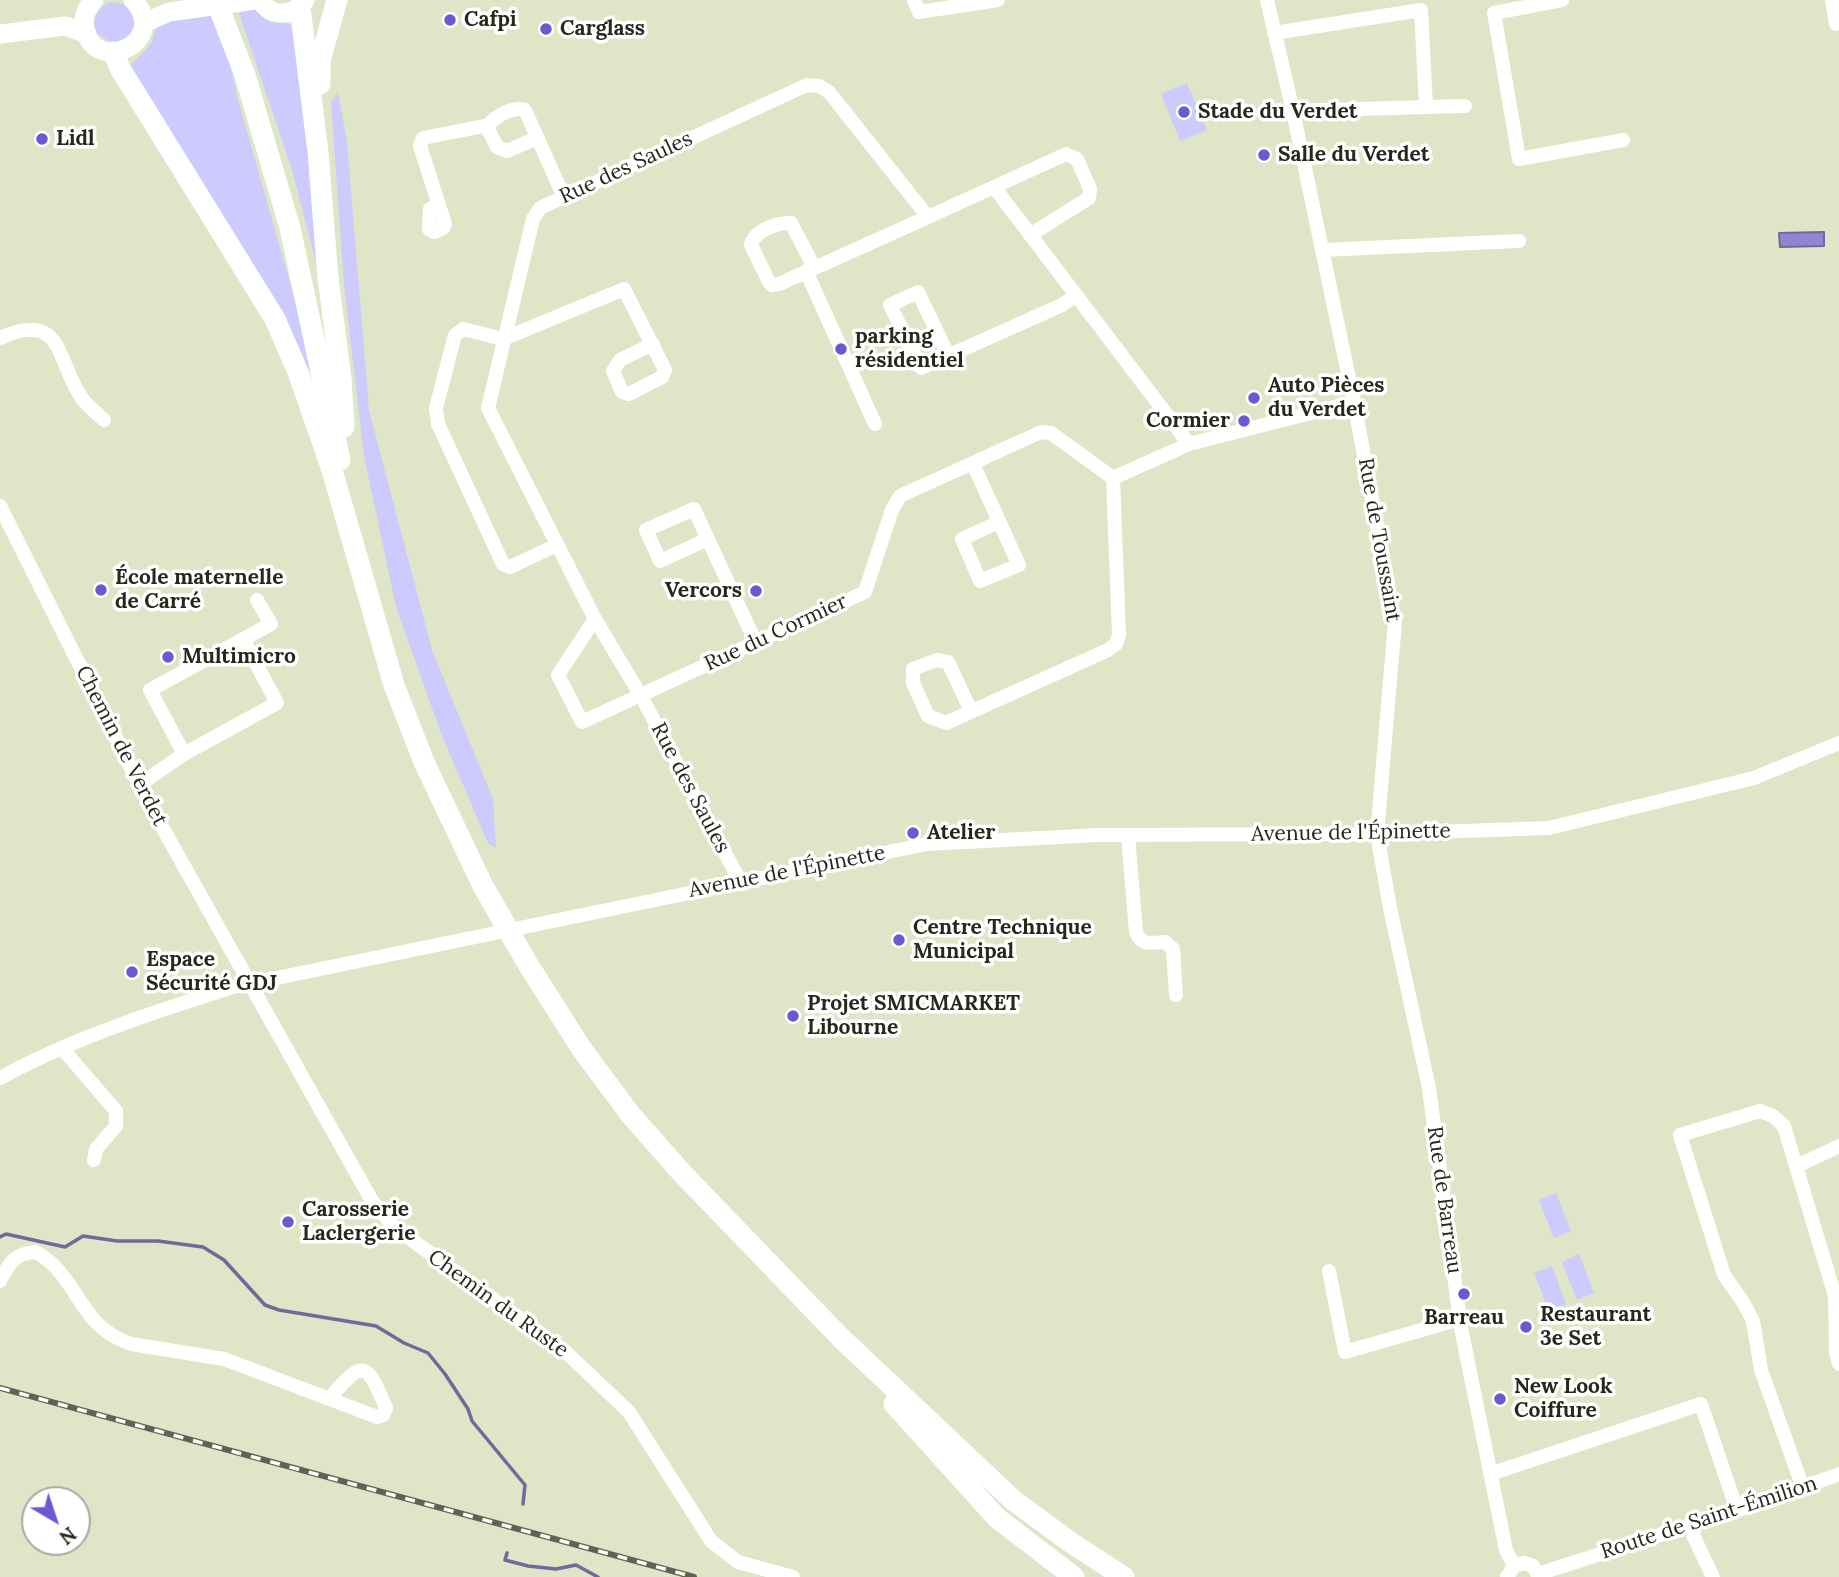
<!DOCTYPE html>
<html>
<head>
<meta charset="utf-8">
<style>
  body { margin:0 }
  #map { position:relative; width:1839px; height:1577px; overflow:hidden; background:#dfe5c6; font-family:Lora,serif }
  canvas { display:block }
  .north { position:absolute; left:21px; top:1486px; width:70px; height:70px; box-sizing:border-box; background:#fff; border:2px solid #a8a9a4; border-radius:50%; rotate:141deg; font-size:19px; font-weight:700; line-height:28px; text-align:center; color:#26281c }
  .north::after { content:''; display:block; margin:auto; width:24px; height:32px; background:#6f57d1; clip-path:polygon(50% 0,100% 100%,50% 72%,0 100%) }
</style>
</head>
<body>
<div id="map">
<canvas width="1839" height="1577"></canvas>
<div class="north">N</div>
</div>
<script>
const g = document.querySelector('canvas').getContext('2d');
g.lineJoin = 'round';
function fill(path, color) { g.fillStyle = color; g.fill(path, 'evenodd'); }
function stroke(path, color, width, dash) { g.strokeStyle = color; g.lineWidth = width; g.lineCap = dash ? 'butt' : 'round'; g.setLineDash(dash || []); g.stroke(path); }
function label(font, color, halo, rows, align = 'center') {
  g.font = font + ' Lora,serif'; g.lineWidth = 7; g.setLineDash([]); g.textBaseline = 'middle'; g.strokeStyle = halo; g.fillStyle = color; for (const [text, x, y, turn = 0] of rows) {
    g.save(); g.translate(x, y); g.rotate((+turn || 0) * Math.PI / 180); g.textAlign = isNaN(turn) ? turn : align; if (halo) g.strokeText(text, 0, 0); g.fillText(text, 0, 0); g.restore();
  }
}
fill(new Path2D(`
  M 110,2 L 127,4 L 136,24 L 127,39 L 112,43 L 96,33 C 92,18 97,9 110,2 Z
  M 255,8 C 259,13 263,19 268,21 C 284,27 288,16 298,36 L 319,274 L 292,170 L 239,13 Z
  M 213,15 L 228,54 L 237,96 L 314,368 L 306,371 L 127,69 L 151,44 L 157,25 L 167,19 Z
  M 1187,83 L 1207,130 L 1180,141 L 1161,94 Z
  M 338,92 L 347,142 L 369,410 L 432,650 L 493,799 L 496,848 L 488,843 L 442,736 L 396,607 L 364,456 L 344,285 L 331,102 Z
  M 1556,1193 L 1571,1231 L 1554,1238 L 1539,1200 Z
  M 1579,1254 L 1594,1293 L 1577,1300 L 1562,1262 Z
  M 1552,1266 L 1566,1304 L 1549,1311 L 1534,1273 Z`), '#cdcafe');
const water = new Path2D(`
  M 1824,232 L 1824,246 L 1780,247 L 1779,233 Z`);
fill(water, '#8e86d0');
stroke(water, '#6f6a9a', 2);
stroke(new Path2D(`
  M 0,1237 L 6,1234 L 65,1247 L 83,1236 L 117,1241 L 158,1241 L 203,1247 L 224,1260 L 265,1305 L 279,1310 L 376,1326 L 404,1343 L 428,1353 L 445,1374 L 468,1409 L 472,1421 L 525,1485 L 523,1504
  M 507,1553 L 505,1560 L 528,1566 L 556,1569 L 576,1565 L 598,1577`), '#6f6a9a', 3.5);
stroke(new Path2D(`
  M 914,0 L 919,12 L 998,0
  M 1267,0 L 1293,111 L 1354,402 L 1395,622 L 1377,834 L 1390,908 L 1429,1088 L 1461,1328 L 1506,1550 L 1514,1566
  M 1562,0 L 1494,13 L 1519,159 L 1623,140
  M 1832,0 L 1836,24 L 1839,23
  M 1274,33 L 1421,10 L 1426,107 L 1293,111
  M 1426,107 L 1465,106
  M 489,125 C 495,116 514,106 525,110 L 563,195
  M 489,125 L 489,131 L 497,147 L 507,151 L 537,138
  M 994,187 L 1066,154 L 1077,159 L 1090,189 L 1089,198 L 1030,235
  M 437,206 L 430,209 L 429,229 L 434,232 L 443,228 L 445,224 L 420,146 L 423,138 L 489,125
  M 1322,250 L 1519,241
  M 814,267 L 791,223 C 777,222 754,231 751,245 L 769,282 L 772,285 L 779,284 L 928,217
  M 806,271 L 875,424
  M 0,338 C 63,310 56,359 81,397 C 86,405 97,413 104,420
  M 948,355 L 918,292 L 890,305 L 921,368 L 1062,305 L 1075,296
  M 973,464 L 1019,565 L 980,581 L 962,539 L 999,522
  M 0,506 L 148,802 L 372,1201 L 394,1227 L 567,1353 L 629,1412 L 711,1541 L 738,1562 L 793,1577
  M 708,539 L 660,561 L 646,530 L 694,509 L 756,643
  M 557,545 L 510,567 L 503,564 L 438,424 L 436,408 L 455,335 L 463,329 L 503,339 L 624,289 L 665,370 L 662,377 L 629,394 L 622,392 L 613,371 L 620,360 L 653,344
  M 595,619 L 558,675 L 582,722 L 865,592 L 892,510 L 900,496 L 1041,432 L 1051,433 L 1113,478 L 1189,444 L 1354,402
  M 971,711 L 948,662 L 937,660 L 913,669 L 913,683 L 928,716 L 946,723 L 1108,650 L 1116,644 L 1119,635 L 1113,478
  M 184,754 L 150,690 L 271,624 L 257,600
  M 139,785 L 184,754 L 277,703 L 243,639
  M 1128,835 L 1136,932 C 1141,946 1152,943 1165,942 L 1173,949 L 1176,995
  M 740,881 L 641,696 L 595,619 L 488,408 L 533,219 L 540,208 L 807,85 L 819,86 L 829,92 L 928,217 L 994,187 L 1189,444
  M 62,1048 L 116,1111 L 116,1126 L 96,1149 L 94,1160
  M 0,1078 C 73,1038 154,1012 233,987 L 927,844 L 1098,835 L 1377,834 L 1549,828 L 1754,778 L 1839,743
  M 1797,1166 L 1839,1146
  M 1329,1271 L 1345,1352 L 1460,1319
  M 0,1281 C 9,1263 15,1253 36,1252 C 80,1277 77,1326 131,1344 L 224,1359 L 377,1417 L 383,1415 L 386,1408 C 366,1360 363,1359 329,1399
  M 1490,1474 L 1701,1404 L 1737,1510
  M 1803,1488 L 1761,1370 L 1753,1321 L 1743,1302 L 1724,1275 L 1680,1135 L 1760,1111 L 1773,1116 L 1784,1126 L 1835,1296 L 1836,1353 L 1839,1364
  M 1695,1524 L 1693,1535 L 1713,1577
  M 1538,1574 L 1763,1502 L 1839,1474
  M 1507,1577 L 1514,1566 L 1524,1563 L 1533,1566 L 1539,1577`), '#fff', 14);
stroke(new Path2D(`
  M 94,0 C 86,8 82,18 85,30 C 97,77 171,40 133,0
  M 260,0 C 272,18 293,17 305,0
  M 144,23 L 169,12 L 255,0
  M 0,34 L 65,26 L 87,34`), '#fff', 19);
stroke(new Path2D(`
  M 216,0 L 245,75 L 290,228 L 340,460
  M 300,7 L 318,152 L 328,278 L 341,379 L 344,427
  M 113,52 L 121,70 L 275,319 L 298,372 L 332,470 L 394,685 L 424,762 L 483,886 L 526,961 L 581,1048 L 630,1114 L 681,1172 L 840,1337 L 1013,1500 L 1070,1542 L 1124,1577
  M 320,84 L 320,61 L 337,0
  M 894,1404 L 997,1518 L 1074,1577`), '#fff', 21);
const rail = new Path2D(`
  M 0,1388 L 694,1577`);
stroke(rail, '#5f6351', 6);
stroke(rail, '#fff', 3.5, [10]);
for (const [x, y, r, color] of [
  [450,20,7,"#6f57d1"],
  [546,29,7,"#6f57d1"],
  [1184,112,7,"#6f57d1"],
  [42,139,7,"#6f57d1"],
  [1264,155,7,"#6f57d1"],
  [841,349,7,"#6f57d1"],
  [1254,398,7,"#6f57d1"],
  [1244,421,7,"#6f57d1"],
  [101,590,7,"#6f57d1"],
  [756,591,7,"#6f57d1"],
  [168,657,7,"#6f57d1"],
  [913,833,7,"#6f57d1"],
  [899,940,7,"#6f57d1"],
  [132,972,7,"#6f57d1"],
  [793,1016,7,"#6f57d1"],
  [288,1222,7,"#6f57d1"],
  [1464,1294,7,"#6f57d1"],
  [1526,1327,7,"#6f57d1"],
  [1500,1399,7,"#6f57d1"]
]) { const dot = new Path2D(); dot.arc(x, y, r, 0, 2 * Math.PI); g.fillStyle = color; g.fill(dot); stroke(dot, '#fff', 2.5); }
label('bold 21px', '#26281c', '#fff', [
  ["Cafpi",464,20],
  ["Carglass",560,29],
  ["Stade du Verdet",1198,112],
  ["Lidl",56,139],
  ["Salle du Verdet",1278,155],
  ["parking",855,337],
  ["résidentiel",855,361],
  ["Auto Pièces",1268,386],
  ["du Verdet",1268,410],
  ["Cormier",1230,421,"right"],
  ["École maternelle",115,578],
  ["de Carré",115,602],
  ["Vercors",742,591,"right"],
  ["Multimicro",182,657],
  ["Atelier",927,833],
  ["Centre Technique",913,928],
  ["Municipal",913,952],
  ["Espace",146,960],
  ["Sécurité GDJ",146,984],
  ["Projet SMICMARKET",807,1004],
  ["Libourne",807,1028],
  ["Carosserie",302,1210],
  ["Laclergerie",302,1234],
  ["Restaurant",1540,1315],
  ["3e Set",1540,1339],
  ["Barreau",1464,1318,"center"],
  ["New Look",1514,1387],
  ["Coiffure",1514,1411]
], 'left');
label('21px', '#26281c', '#fff', [
  ["Rue des Saules",626,168,-25],
  ["Rue de Toussaint",1379,540,80],
  ["Rue du Cormier",776,633,-25],
  ["Chemin de Verdet",121,746,63],
  ["Rue des Saules",690,788,62],
  ["Avenue de l'Épinette",1351,833,-1],
  ["Avenue de l'Épinette",787,872,-11],
  ["Rue de Barreau",1444,1200,82],
  ["Chemin du Ruste",498,1304,36],
  ["Route de Saint-Émilion",1709,1518,-18]
]);
</script>
</body>
</html>
